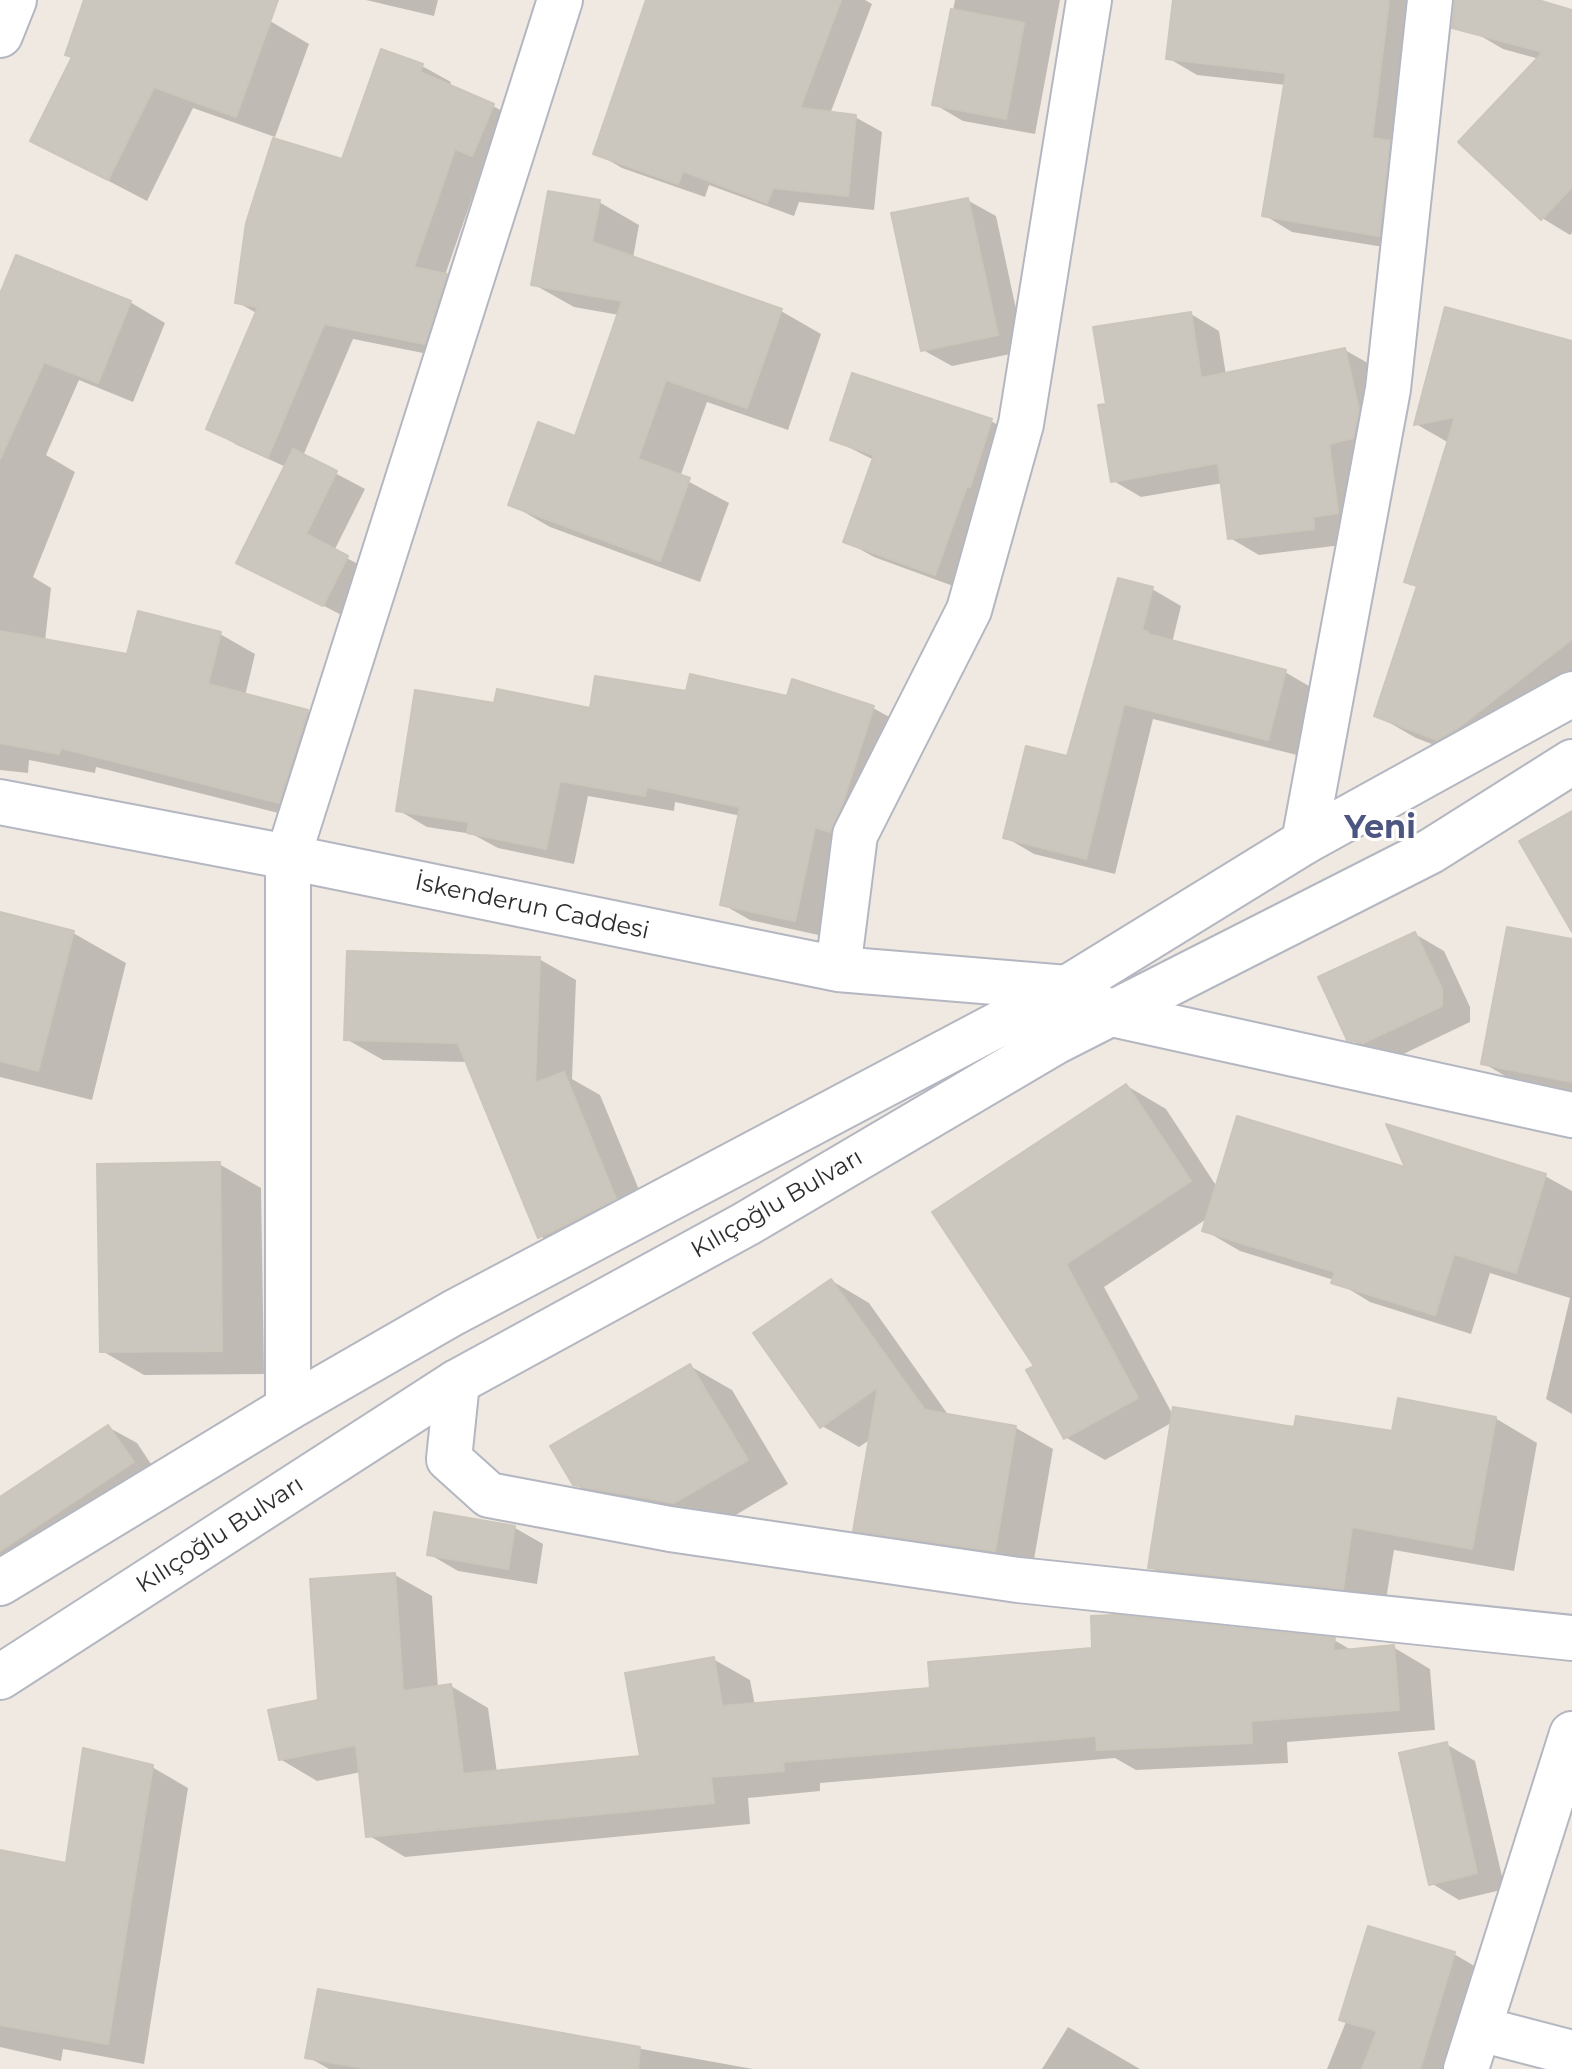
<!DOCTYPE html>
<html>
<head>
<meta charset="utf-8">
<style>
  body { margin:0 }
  canvas { display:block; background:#efe9e1 }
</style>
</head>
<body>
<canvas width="1572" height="2069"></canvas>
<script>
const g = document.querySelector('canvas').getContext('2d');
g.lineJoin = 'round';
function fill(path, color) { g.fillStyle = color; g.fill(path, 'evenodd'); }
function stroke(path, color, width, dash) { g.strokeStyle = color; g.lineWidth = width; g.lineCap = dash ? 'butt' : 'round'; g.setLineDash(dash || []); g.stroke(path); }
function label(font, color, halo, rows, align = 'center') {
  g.font = font + ' Montserrat,sans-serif'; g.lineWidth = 6; g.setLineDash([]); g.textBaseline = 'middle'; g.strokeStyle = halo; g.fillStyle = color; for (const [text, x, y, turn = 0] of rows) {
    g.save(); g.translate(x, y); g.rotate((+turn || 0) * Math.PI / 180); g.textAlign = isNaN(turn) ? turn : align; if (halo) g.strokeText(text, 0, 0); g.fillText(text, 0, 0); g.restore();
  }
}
fill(new Path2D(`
  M 86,0 L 211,0 L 270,21 L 309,44 L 275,137 L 193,108 L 147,201 L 32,141 L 74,58 Z
  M 366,0 L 438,0 L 434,16 Z
  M 649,0 L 865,0 L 872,4 L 830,114 L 855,117 L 882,132 L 874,210 L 799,202 L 794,216 L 709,185 L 705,197 L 622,168 L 596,153 Z
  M 955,0 L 1060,0 L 1035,134 L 963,121 L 934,104 Z
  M 1175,0 L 1419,0 L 1408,251 L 1292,232 L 1264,215 L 1286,85 L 1197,75 L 1168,58 Z
  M 1483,0 L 1530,0 L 1572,12 L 1572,68 L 1503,49 L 1474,32 Z
  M 422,66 L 451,82 L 449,87 L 493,106 L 522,122 L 501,171 L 484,164 L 445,275 L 475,292 L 453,359 L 353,339 L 303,456 L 365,489 L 334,551 L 376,574 L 353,621 L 239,562 L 286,467 L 237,445 L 209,428 L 258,314 L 237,302 L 343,161 Z
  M 1572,114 L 1572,233 L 1570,235 L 1542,218 Z
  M 967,200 L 996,216 L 1025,351 L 952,366 L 923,350 Z
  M 599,202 L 639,225 L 633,258 L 781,311 L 821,334 L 788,430 L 707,402 L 680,477 L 729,503 L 700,582 L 550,527 L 510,504 L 576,438 L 619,315 L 574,307 L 533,284 Z
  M 0,299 L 130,302 L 165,323 L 133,402 L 79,380 L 46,455 L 75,472 L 33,577 L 51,588 L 45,641 L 129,657 L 220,634 L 255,654 L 245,696 L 308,712 L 343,732 L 314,822 L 96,767 L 95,773 L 29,760 L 28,773 L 0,770 Z
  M 1191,314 L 1219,331 L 1226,375 L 1345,350 L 1373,366 L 1342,545 L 1259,555 L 1230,538 L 1223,483 L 1141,497 L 1112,480 L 1108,405 Z
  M 1572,343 L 1572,693 L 1479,762 L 1416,738 L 1376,715 L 1419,588 L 1407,582 L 1449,443 L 1416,424 Z
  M 853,376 L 991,421 L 1020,438 L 964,590 L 874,557 L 845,541 L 874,460 L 832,439 Z
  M 1152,589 L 1181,606 L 1172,643 L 1285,672 L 1314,689 L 1297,755 L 1153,719 L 1115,874 L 1034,854 L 1005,837 L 1068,758 Z
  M 688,694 L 788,698 L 873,708 L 902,724 L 823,936 L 750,920 L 722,904 L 741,816 L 675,802 L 674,811 L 588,796 L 574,864 L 498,848 L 472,834 L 427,827 L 398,810 L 496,705 L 591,711 Z
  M 0,914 L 73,933 L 126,963 L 92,1100 L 0,1077 Z
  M 1415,934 L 1444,951 L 1470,1007 L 1470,1022 L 1393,1059 L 1378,1055 L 1348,1038 Z
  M 1572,941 L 1572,1098 L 1529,1090 L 1483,1063 Z
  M 539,959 L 576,980 L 572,1079 L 600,1095 L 651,1219 L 576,1257 L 540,1236 L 468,1062 L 383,1060 L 346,1039 Z
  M 1127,1086 L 1166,1109 L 1217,1187 L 1409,1170 L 1545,1176 L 1572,1191 L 1572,1414 L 1546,1399 L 1570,1298 L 1490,1273 L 1471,1334 L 1370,1302 L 1334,1280 L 1240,1251 L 1204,1230 L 1208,1218 L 1104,1287 L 1174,1417 L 1296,1429 L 1394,1433 L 1495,1418 L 1537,1443 L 1514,1571 L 1394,1550 L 1384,1612 L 1192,1592 L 1150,1567 L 1173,1422 L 1105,1460 L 1065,1437 L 1037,1366 L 935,1213 Z
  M 219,1164 L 261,1188 L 264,1374 L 144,1375 L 102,1351 Z
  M 832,1281 L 869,1303 L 949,1416 L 1016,1428 L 1053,1449 L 1032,1571 L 892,1551 L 855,1530 L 871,1439 L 859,1447 L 822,1426 Z
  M 690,1366 L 732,1390 L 788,1484 L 717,1526 L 617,1508 L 574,1484 Z
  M 108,1427 L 137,1443 L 161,1479 L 0,1586 L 0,1499 Z
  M 515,1528 L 543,1544 L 537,1584 L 458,1571 L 429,1554 Z
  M 395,1575 L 432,1596 L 438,1688 L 451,1686 L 488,1708 L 497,1773 L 642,1758 L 713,1659 L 750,1680 L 755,1706 L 932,1690 L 1334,1640 L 1353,1651 L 1393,1647 L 1430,1669 L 1435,1730 L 1287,1742 L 1288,1763 L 1136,1770 L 1115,1758 L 820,1783 L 820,1791 L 748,1798 L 750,1824 L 405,1857 L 368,1835 L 361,1772 L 317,1781 L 280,1759 L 321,1701 Z
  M 1446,1744 L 1475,1761 L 1505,1889 L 1459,1900 L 1431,1883 Z
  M 152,1767 L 188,1788 L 144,2064 L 63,2049 L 61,2061 L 0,2047 L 0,1852 L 68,1865 Z
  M 1382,1932 L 1454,1954 L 1483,1971 L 1444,2069 L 1327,2069 Z
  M 319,1991 L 753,2069 L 329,2069 L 308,2057 Z
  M 1068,2027 L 1121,2058 L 1140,2069 L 1042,2069 Z`), '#0003');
const building = new Path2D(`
  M 84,0 L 278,0 L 236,117 L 154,87 L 108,180 L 30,141 L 72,57 L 65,55 Z
  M 646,0 L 841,0 L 800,108 L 856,115 L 848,196 L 773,188 L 767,203 L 683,171 L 678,184 L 593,154 Z
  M 1173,0 L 1389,0 L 1372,138 L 1390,141 L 1379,236 L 1262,216 L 1286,73 L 1166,59 Z
  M 1455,0 L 1538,0 L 1572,10 L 1572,187 L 1541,220 L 1458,142 L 1543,52 L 1452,28 Z
  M 951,9 L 1024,23 L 1006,119 L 932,105 Z
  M 381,49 L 423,64 L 420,72 L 494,104 L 472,156 L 455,149 L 414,267 L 447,274 L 425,344 L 324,324 L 268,457 L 206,429 L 258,307 L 235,303 L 246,223 L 273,138 L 342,159 Z
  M 548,191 L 600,200 L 592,242 L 782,309 L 747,408 L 666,380 L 638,459 L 690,478 L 660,561 L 508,505 L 538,422 L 575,436 L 622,301 L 531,285 Z
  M 968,198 L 998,335 L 921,351 L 891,213 Z
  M 16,255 L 131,301 L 98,383 L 44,362 L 0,459 L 0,294 Z
  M 1445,307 L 1572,341 L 1572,639 L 1458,728 L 1437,740 L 1374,716 L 1417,586 L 1404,582 L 1455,417 L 1414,425 Z
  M 1191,312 L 1201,378 L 1345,348 L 1359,410 L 1353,438 L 1329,444 L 1338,513 L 1313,517 L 1314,529 L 1228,539 L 1218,463 L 1111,482 L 1098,405 L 1106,404 L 1093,327 Z
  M 852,373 L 992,419 L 970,487 L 967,486 L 935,575 L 843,542 L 874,455 L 830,440 Z
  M 293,449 L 337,471 L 306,534 L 348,556 L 323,606 L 236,563 Z
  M 1118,578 L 1153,587 L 1142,630 L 1148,632 L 1148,634 L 1286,670 L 1268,740 L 1124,704 L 1086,859 L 1003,838 L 1026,746 L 1067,756 Z
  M 138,611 L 221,632 L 208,684 L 308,710 L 279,803 L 61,748 L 59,754 L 0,743 L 0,631 L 127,654 Z
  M 690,674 L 787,696 L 792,679 L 874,706 L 842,805 L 830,832 L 815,827 L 795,921 L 720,905 L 740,807 L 647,787 L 645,796 L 560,781 L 546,849 L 467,833 L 469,822 L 396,811 L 415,690 L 494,703 L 497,689 L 590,708 L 595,676 L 686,691 Z
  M 1572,811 L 1572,932 L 1519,841 Z
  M 0,912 L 74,931 L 38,1071 L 0,1061 Z
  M 1507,927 L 1572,939 L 1572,1082 L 1481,1064 Z
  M 1415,932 L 1442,989 L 1442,1006 L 1363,1043 L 1347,1040 L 1318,977 Z
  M 347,951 L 540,957 L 535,1083 L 564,1072 L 616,1199 L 538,1238 L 458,1043 L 344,1040 Z
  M 1126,1084 L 1191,1181 L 1066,1264 L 1138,1398 L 1064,1439 L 1026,1370 L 1034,1366 L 932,1212 Z
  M 1237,1116 L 1405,1167 L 1386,1124 L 1546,1174 L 1516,1273 L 1454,1254 L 1435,1315 L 1331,1283 L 1335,1272 L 1202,1231 Z
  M 220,1162 L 222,1351 L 100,1352 L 97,1164 Z
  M 831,1279 L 925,1410 L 1016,1426 L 995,1551 L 853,1531 L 878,1387 L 820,1428 L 753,1333 Z
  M 690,1364 L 748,1460 L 674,1503 L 573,1485 L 550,1446 Z
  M 1398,1398 L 1496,1417 L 1472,1549 L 1352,1527 L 1343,1589 L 1148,1568 L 1173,1407 L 1294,1427 L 1296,1416 L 1392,1431 Z
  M 108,1425 L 134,1462 L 0,1551 L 0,1497 Z
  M 434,1512 L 515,1526 L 508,1569 L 427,1555 Z
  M 395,1573 L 403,1691 L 451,1684 L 463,1774 L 640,1756 L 625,1673 L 714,1657 L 722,1706 L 930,1688 L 928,1662 L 1092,1648 L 1091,1616 L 1116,1615 L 1335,1638 L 1333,1651 L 1394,1645 L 1399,1710 L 1251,1721 L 1252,1743 L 1097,1750 L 1096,1736 L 783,1762 L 784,1771 L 711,1777 L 714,1803 L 366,1837 L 356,1745 L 279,1760 L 268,1710 L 318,1700 L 310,1579 Z
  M 1447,1742 L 1477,1873 L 1429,1885 L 1399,1753 Z
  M 83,1748 L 153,1765 L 108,2044 L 0,2025 L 0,1850 L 66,1863 Z
  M 1368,1926 L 1455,1952 L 1420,2069 L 1362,2069 L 1377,2031 L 1339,2020 Z
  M 318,1989 L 640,2047 L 638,2069 L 369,2069 L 305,2058 Z`);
fill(building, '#cbc7bf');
stroke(building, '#cbc5ba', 2);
const minor = new Path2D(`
  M 0,35 L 14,0
  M 0,802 L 288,857 L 838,969 L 1067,988 L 1112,1014 L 1572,1115
  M 1304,842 L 1388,389 L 1430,0
  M 838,969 L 855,835 L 969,610 L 1021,424 L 1089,0
  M 457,1382 L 449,1459 L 489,1495 L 670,1529 L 1018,1580 L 1572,1638
  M 288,1408 L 288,857 L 560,0
  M 1480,2029 L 1572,2053
  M 1466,2069 L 1572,1734`);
const tertiary = new Path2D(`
  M 0,1583 L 288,1408 L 453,1313 L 1067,988 L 1304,842 L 1572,694
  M 0,1677 L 457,1382 L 746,1224 L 1055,1042 L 1431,851 L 1572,762`);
stroke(minor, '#b4b7c1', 48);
stroke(tertiary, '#b4b7c1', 48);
stroke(minor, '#fff', 44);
stroke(tertiary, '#fff', 44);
label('24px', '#2e2e2e', '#fff', [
  ["İskenderun Caddesi",532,907,12],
  ["Kılıçoğlu Bulvarı",777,1204,-30],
  ["Kılıçoğlu Bulvarı",220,1535,-33]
]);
label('bold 32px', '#4d5680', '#fff', [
  ["Yeni",1380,829]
]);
</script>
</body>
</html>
